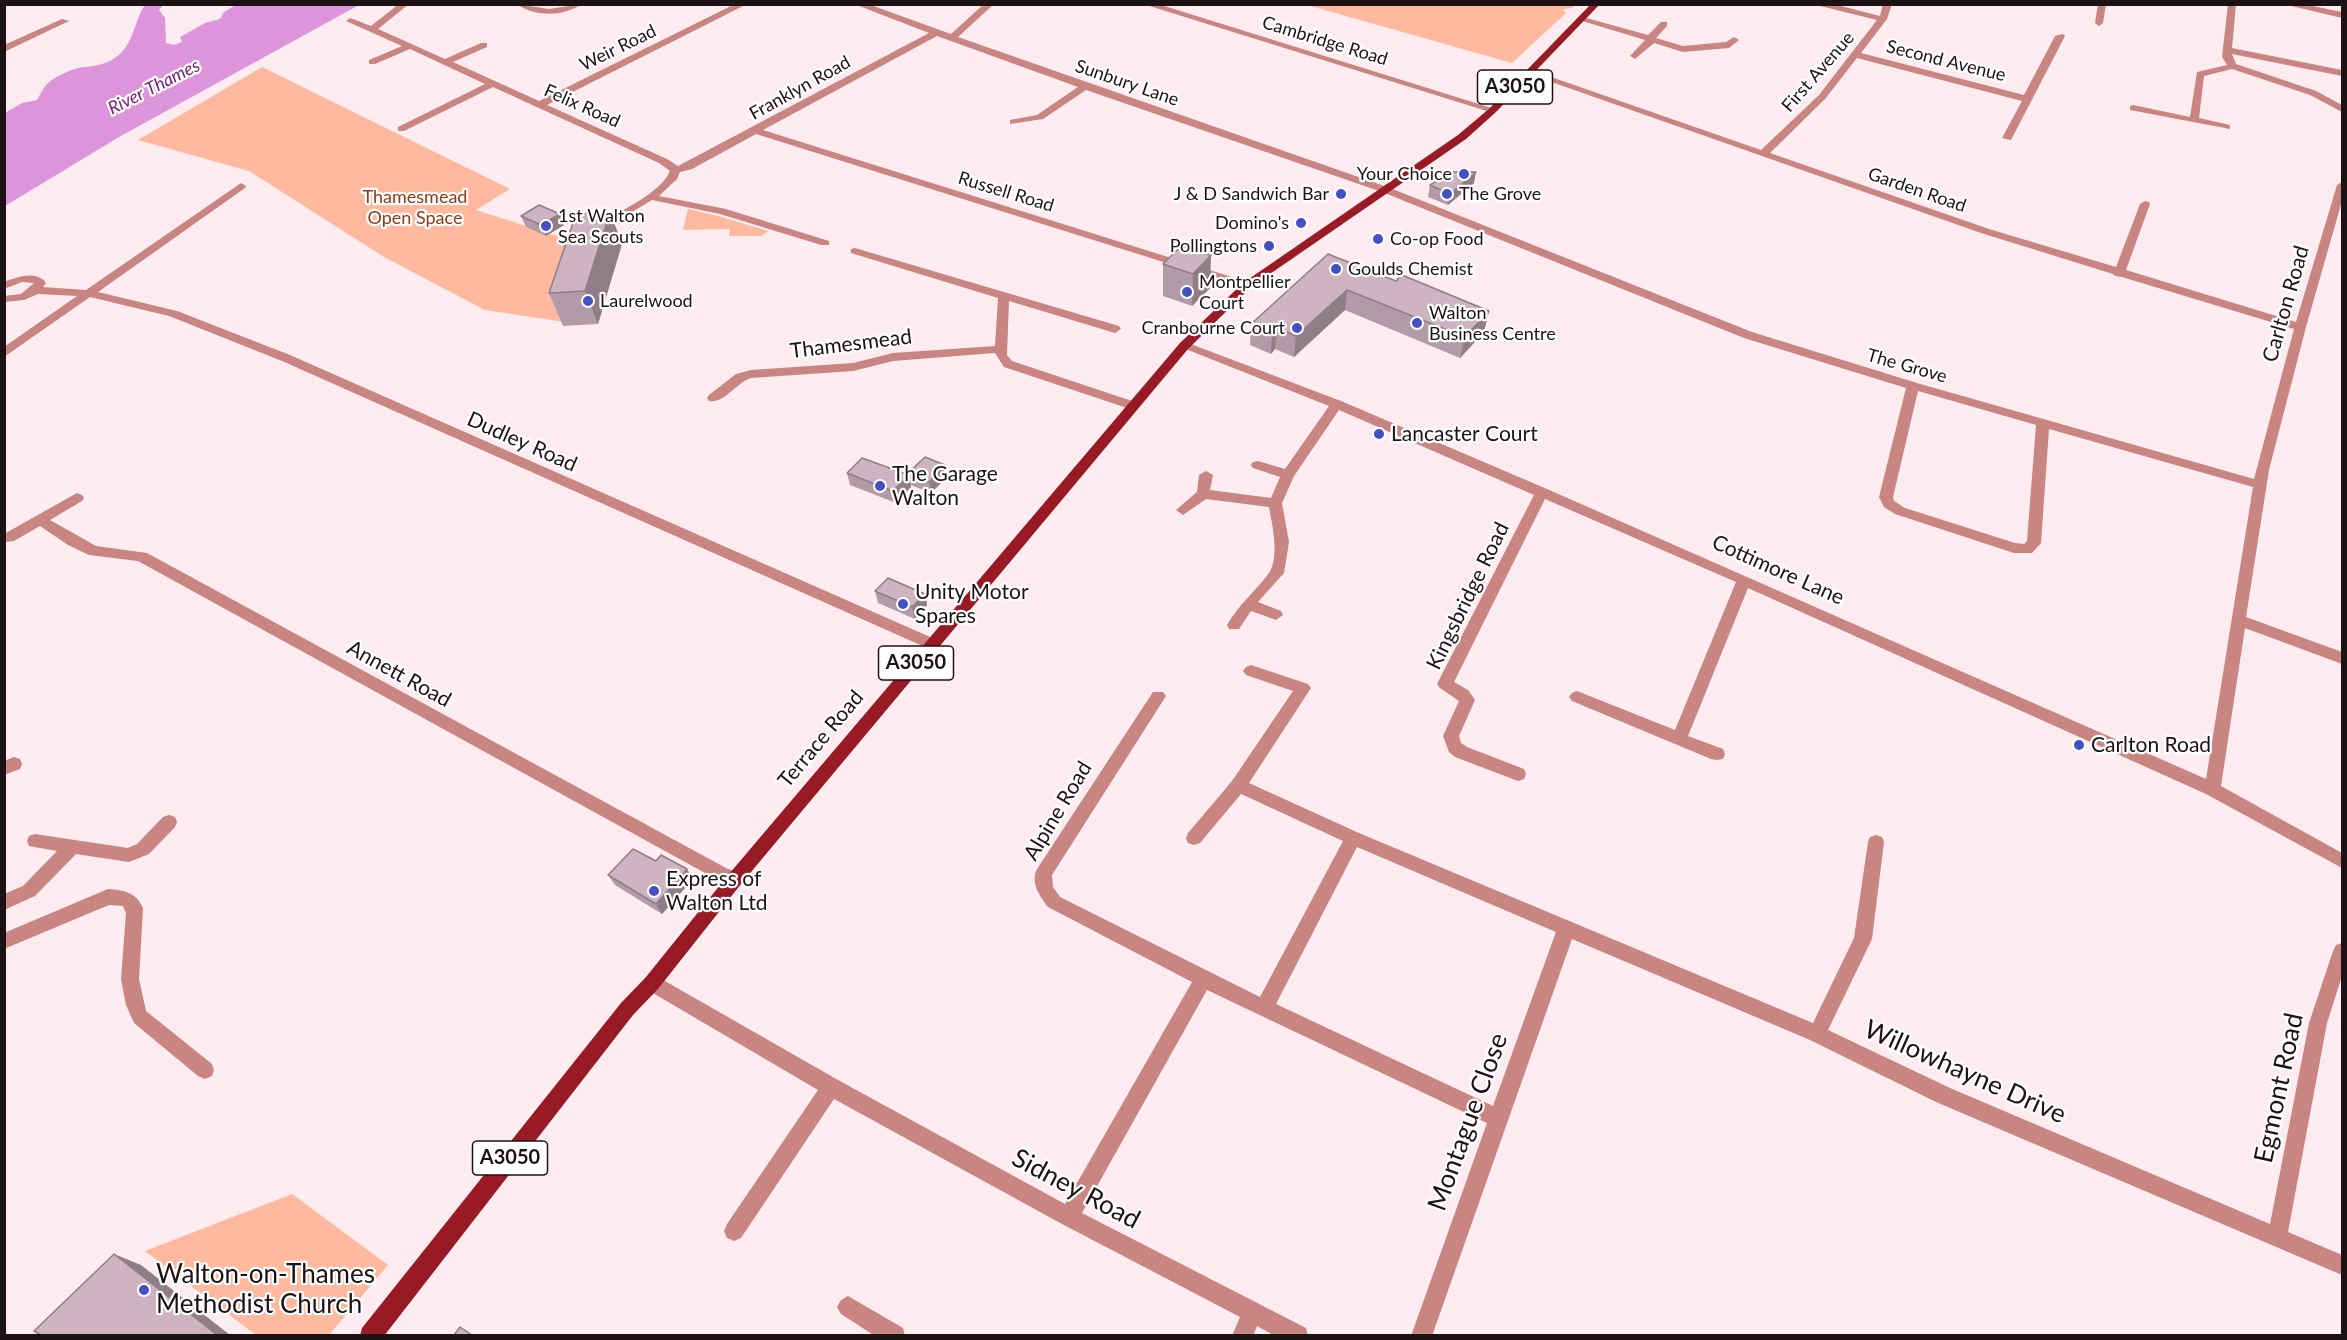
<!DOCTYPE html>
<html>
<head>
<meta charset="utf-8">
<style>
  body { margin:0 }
  #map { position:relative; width:2347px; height:1340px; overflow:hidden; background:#ffecf0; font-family:Lato,sans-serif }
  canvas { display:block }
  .frame { position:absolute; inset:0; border:6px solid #1c1214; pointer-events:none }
</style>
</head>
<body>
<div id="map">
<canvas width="2347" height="1340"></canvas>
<div class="frame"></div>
</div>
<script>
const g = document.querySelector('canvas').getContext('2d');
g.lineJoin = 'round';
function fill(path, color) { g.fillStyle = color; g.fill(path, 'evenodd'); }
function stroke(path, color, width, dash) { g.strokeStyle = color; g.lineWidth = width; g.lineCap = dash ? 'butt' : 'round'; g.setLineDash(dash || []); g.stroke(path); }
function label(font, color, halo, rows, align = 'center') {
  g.font = font + ' Lato,sans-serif'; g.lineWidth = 4.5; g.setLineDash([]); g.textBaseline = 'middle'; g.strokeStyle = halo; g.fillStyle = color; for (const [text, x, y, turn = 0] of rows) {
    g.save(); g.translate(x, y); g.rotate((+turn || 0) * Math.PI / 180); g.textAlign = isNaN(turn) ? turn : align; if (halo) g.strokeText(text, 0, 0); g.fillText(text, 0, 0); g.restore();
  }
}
fill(new Path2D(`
  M 1307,5 L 1575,4 L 1575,5 L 1572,8 L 1563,9 L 1566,13 L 1512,63 Z
  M 262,67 L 510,189 L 476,210 L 589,246 L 565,322 L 485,310 L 384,257 L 249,171 L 138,140 Z
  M 688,209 L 722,217 L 768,231 L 762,236 L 729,236 L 730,229 L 683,230 Z
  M 292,1194 L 388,1265 L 329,1335 L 256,1335 L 145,1251 Z`), '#feb99f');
fill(new Path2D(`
  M 145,5 L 163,5 L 159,10 L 165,18 L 166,43 L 174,45 L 182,42 L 180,37 L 205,23 L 220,19 L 224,12 L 236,5 L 359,5 L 119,137 L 5,206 L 5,113 L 22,103 L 37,100 C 40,95 43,88 47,84 C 54,77 75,67 85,67 C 98,66 110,63 120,54 C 134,41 135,19 145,5 Z`), '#dc94da');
fill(new Path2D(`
  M 399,4 L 409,4 L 378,29 L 445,59 L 481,43 L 487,43 L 487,47 L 453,62 L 539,101 L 735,4 L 747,4 L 547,105 L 667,159 L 678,166 L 929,33 L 854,4 L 868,4 L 951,34 L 984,4 L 994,4 L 958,37 L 1390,188 L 1752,332 L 1917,383 L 2254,479 L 2294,329 L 2122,277 L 2115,276 L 2113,274 L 1981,233 L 1523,72 L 1531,70 L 1761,150 L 1819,95 L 1877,20 L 1812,4 L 1833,4 L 1880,16 L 1883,4 L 1892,4 L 1887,19 L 1861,53 L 2024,95 L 2055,36 L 2063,34 L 2065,36 L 2011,140 L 2002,138 L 2022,101 L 1857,58 L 1825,99 L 1770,153 L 1989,229 L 2116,267 L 2140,204 L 2145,201 L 2149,202 L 2150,204 L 2126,270 L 2296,322 L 2337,185 L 2342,182 L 2342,201 L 2306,327 L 2269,470 L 2246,617 L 2342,652 L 2342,664 L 2245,628 L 2221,786 L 2342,853 L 2342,868 L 2206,794 L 1748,588 L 1688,736 L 1723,749 L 1725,754 L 1723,759 L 1717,760 L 1711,759 L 1572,701 L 1569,697 L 1572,693 L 1577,691 L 1675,730 L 1736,582 L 1545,499 L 1454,682 L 1468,690 L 1475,700 L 1459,736 L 1461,743 L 1467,747 L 1524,769 L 1526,774 L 1524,779 L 1518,781 L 1455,757 L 1449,752 L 1443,736 L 1459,701 L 1440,688 L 1437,684 L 1534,495 L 1339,410 L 1294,476 L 1282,503 L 1289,542 L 1284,573 L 1258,602 L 1281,611 L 1283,615 L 1276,620 L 1251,611 L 1239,629 L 1229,629 L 1227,625 C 1239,604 1256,591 1269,573 C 1280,556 1272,525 1269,507 L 1206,499 L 1183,515 L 1176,510 L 1197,492 L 1199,475 L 1206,471 L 1213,475 L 1210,490 L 1271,498 L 1280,477 L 1253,468 L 1251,465 L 1253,462 L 1258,461 L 1285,469 L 1329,406 L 1178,346 L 1180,343 L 1188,343 L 1341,401 L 1547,489 L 2206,779 L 2253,487 L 2049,429 L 2041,543 L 2032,553 L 2014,553 L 1895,514 L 1884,507 L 1879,497 L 1906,388 L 1744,338 L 1382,192 L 1086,90 L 1043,119 L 1010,124 L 1010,120 L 1037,115 L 1078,87 L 937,36 L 763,130 L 1251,283 L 1251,287 L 1243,287 L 756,134 L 692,169 L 680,172 L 677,179 L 659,196 L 726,209 L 829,241 L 829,245 L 821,245 L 720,214 L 652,200 L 600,231 L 592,231 L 592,227 C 614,214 661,194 670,171 L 659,163 L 493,87 L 404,131 L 398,131 L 398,127 L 485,84 L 410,49 L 375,64 L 369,64 L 369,60 L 402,46 L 346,21 L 350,18 L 371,26 ZM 1918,391 L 2036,425 L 2027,541 L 2024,544 L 2015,543 L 1905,508 L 1894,501 L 1893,497 Z
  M 516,4 L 549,9 L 582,4 C 562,17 536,17 516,4 Z
  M 1143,4 L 1158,4 L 1498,110 L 1490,112 Z
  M 2098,4 L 2106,4 L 2103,23 L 2099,26 L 2095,23 Z
  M 2228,4 L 2236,4 L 2232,48 L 2342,70 L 2342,76 L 2232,54 L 2236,64 L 2316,91 L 2342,105 L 2342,112 L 2310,95 L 2232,69 L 2204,76 L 2199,118 L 2230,125 L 2230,129 L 2130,110 L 2130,106 L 2133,105 L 2190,117 L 2197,72 L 2227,65 L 2222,57 Z
  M 2283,4 L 2303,4 L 2342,12 L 2342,18 Z
  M 1579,16 L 1648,35 L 1661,22 L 1667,22 L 1667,26 L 1656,38 L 1683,46 L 1726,42 L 1734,37 L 1739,40 L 1729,48 L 1683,52 L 1654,43 L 1635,59 L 1630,56 L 1645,40 L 1579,20 Z
  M 62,19 L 69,21 L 4,52 L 4,45 Z
  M 241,183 L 246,186 L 245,188 L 98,292 L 177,311 L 290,355 L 937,640 L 939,644 L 937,648 L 927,648 L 282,361 L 169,316 L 90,297 L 4,357 L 4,347 L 77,296 L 38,294 L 24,300 L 4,302 L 4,296 L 21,294 L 34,283 L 22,282 L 4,289 L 4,282 C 17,277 37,270 46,283 L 43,287 L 86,290 Z
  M 855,248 L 1119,326 L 1121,329 L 1115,333 L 1009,301 L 1007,355 L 1012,361 L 1138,403 L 1140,406 L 1134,410 L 1130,409 L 1004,367 L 995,353 L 893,361 L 853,371 L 751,378 C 737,382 724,404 709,401 L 707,398 L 709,395 L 736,374 L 751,370 L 853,363 L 893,353 L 995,346 L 998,298 L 851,253 L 851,249 Z
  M 77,493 L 82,495 L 84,498 L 82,501 L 50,520 L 96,546 L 147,553 L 726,868 L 741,874 L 743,879 L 741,884 L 735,886 L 714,878 L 138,561 L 89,555 L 68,545 L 40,526 L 14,541 L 4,542 L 4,534 Z
  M 1251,665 L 1308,684 L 1311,688 L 1249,783 L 1359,833 L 1813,1023 L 1854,938 L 1868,842 L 1870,837 L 1876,835 L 1882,837 L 1884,842 L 1872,939 L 1828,1030 L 1950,1088 L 2270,1224 L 2309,1023 L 2333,951 L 2336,945 L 2342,943 L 2342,976 L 2327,1023 L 2288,1232 L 2342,1255 L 2342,1275 L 1936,1102 L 1810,1040 L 1572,939 L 1432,1336 L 1411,1336 L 1487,1123 L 1207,990 L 1082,1213 L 1306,1328 L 1308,1336 L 1275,1336 L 1257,1326 L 1253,1336 L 1232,1336 L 1240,1317 L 1062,1224 L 834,1099 L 741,1238 L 734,1241 L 727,1238 L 724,1231 L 727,1224 L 818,1090 L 646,989 L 643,983 L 646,977 L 652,975 L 658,977 L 838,1080 L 1065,1204 L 1192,982 L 1048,907 C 1040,896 1030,883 1037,869 L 1153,692 L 1163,692 L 1166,696 L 1052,875 L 1053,887 L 1060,897 L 1260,997 L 1343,841 L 1241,794 L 1200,843 L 1194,845 L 1188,843 L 1186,838 L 1188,833 L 1232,781 L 1293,691 L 1246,675 L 1243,671 L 1246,667 ZM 1357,847 L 1556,932 L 1493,1106 L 1276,1004 Z
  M 14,757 L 20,759 L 22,764 L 20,769 L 4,775 L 4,761 Z
  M 169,815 L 175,817 L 177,822 L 175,827 L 149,854 L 129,862 L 76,854 L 35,896 L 4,910 L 4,894 L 23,886 L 57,851 L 29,846 L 27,841 L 29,836 L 35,834 L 128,848 L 137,844 L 163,817 Z
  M 108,889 C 124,890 136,892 143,908 L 139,979 L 146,1011 L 212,1064 L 214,1070 L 212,1076 L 205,1079 L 198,1076 L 134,1023 L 126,1005 L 121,979 L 126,913 L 123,906 L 109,905 L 4,949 L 4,933 Z
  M 848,1296 L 903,1328 L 905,1336 L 875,1336 L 841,1314 L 837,1307 L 841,1300 Z`), '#c98581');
fill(new Path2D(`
  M 1591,4 L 1600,4 L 1496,112 L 1466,139 L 1251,287 L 1188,349 L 741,884 L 658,989 L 633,1015 L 384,1336 L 360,1336 L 362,1328 L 621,1003 L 646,977 L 729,874 L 1180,343 L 1243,283 L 1458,135 L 1490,108 Z`), '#971a25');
fill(new Path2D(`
  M 1474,183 L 1448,205 L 1428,197 L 1430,185 Z
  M 610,212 L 622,244 L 598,324 L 563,326 L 549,293 Z
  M 521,216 L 564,225 L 546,236 L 526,227 Z
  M 1181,246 L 1210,288 L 1192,306 L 1163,296 L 1163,264 Z
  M 1328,254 L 1396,281 L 1489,311 L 1484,332 L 1460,358 L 1345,310 L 1294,357 L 1275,349 L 1271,354 L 1250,345 L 1251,324 Z
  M 945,465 L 947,477 L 931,493 L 911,485 L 911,487 L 896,503 L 850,485 L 847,473 L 908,475 L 908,473 Z
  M 875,591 L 925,594 L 927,605 L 915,619 L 878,603 Z
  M 656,861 L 693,879 L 662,914 L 615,885 L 608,875 Z`), '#b19ba6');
fill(new Path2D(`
  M 1476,172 L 1474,183 L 1448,205 L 1450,194 Z
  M 610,212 L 622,244 L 598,324 L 585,291 Z
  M 560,214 L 564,225 L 546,236 L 541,225 Z
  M 1211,255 L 1210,288 L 1192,306 L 1193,274 Z
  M 1347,290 L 1345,310 L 1294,357 L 1296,336 Z
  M 1489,311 L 1484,332 L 1460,358 L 1465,337 Z
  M 1277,328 L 1275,349 L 1271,354 L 1272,333 Z
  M 945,465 L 947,477 L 931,493 L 929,482 Z
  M 909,475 L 911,487 L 896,503 L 893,491 Z
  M 925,594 L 927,605 L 915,619 L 912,607 Z
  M 687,869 L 693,879 L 662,914 L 656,904 Z
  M 114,1254 L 141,1265 L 230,1335 L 217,1335 Z`), '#907e87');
const building = new Path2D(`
  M 1451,172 L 1476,172 L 1450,194 L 1430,185 Z
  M 539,205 L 560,214 L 541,225 L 521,216 Z
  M 610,212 L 585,291 L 549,293 L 576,214 Z
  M 1181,246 L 1211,255 L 1193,274 L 1163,264 Z
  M 1328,254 L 1396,281 L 1402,275 L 1489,311 L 1465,337 L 1347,290 L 1296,336 L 1277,328 L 1272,333 L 1251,324 Z
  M 925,457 L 945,465 L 929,482 L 908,473 Z
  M 862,458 L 909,475 L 893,491 L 847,473 Z
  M 888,578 L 925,594 L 912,607 L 875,591 Z
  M 633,849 L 656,861 L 661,855 L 687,869 L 656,904 L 608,875 Z
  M 114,1254 L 217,1335 L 41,1335 L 34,1331 Z
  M 460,1327 L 472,1335 L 454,1335 Z`);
fill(building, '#ceb4c1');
stroke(building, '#907e87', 1.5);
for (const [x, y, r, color] of [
  [1464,174,6,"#4250c4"],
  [1341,194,6,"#4250c4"],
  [1447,194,6,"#4250c4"],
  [1301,223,6,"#4250c4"],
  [546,226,6,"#4250c4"],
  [1378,239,6,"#4250c4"],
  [1269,246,6,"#4250c4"],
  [1336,269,6,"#4250c4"],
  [1187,292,6,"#4250c4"],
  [588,301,6,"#4250c4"],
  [1417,323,6,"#4250c4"],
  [1297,328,6,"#4250c4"],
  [1379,434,6,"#4250c4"],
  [880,486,6,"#4250c4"],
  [903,604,6,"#4250c4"],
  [2079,745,6,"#4250c4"],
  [654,891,6,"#4250c4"],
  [144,1290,6,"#4250c4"]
]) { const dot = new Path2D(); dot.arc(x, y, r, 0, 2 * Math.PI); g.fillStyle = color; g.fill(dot); stroke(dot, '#fff', 2); }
label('18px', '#1c1214', '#fff', [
  ["Cambridge Road",1325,41,17],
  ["Weir Road",618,48,-26],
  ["Second Avenue",1946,61,14],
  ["First Avenue",1818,72,-49],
  ["Sunbury Lane",1127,83,19],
  ["Franklyn Road",800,88,-29],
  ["Felix Road",582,106,24],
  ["Garden Road",1917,190,19],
  ["Russell Road",1006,192,17],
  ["The Grove",1907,366,16]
]);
label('italic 18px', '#731d73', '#fff', [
  ["River Thames",154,87,-27]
]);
label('18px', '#1c1214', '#fff', [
  ["Your Choice",1452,174,"right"],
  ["J & D Sandwich Bar",1329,194,"right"],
  ["The Grove",1459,194],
  ["1st Walton",558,216],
  ["Sea Scouts",558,237],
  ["Domino's",1289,223,"right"],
  ["Co-op Food",1390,239],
  ["Pollingtons",1257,246,"right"],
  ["Goulds Chemist",1348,269],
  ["Montpellier",1199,282],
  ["Court",1199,303],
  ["Laurelwood",600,301],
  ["Walton",1429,313],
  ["Business Centre",1429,334],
  ["Cranbourne Court",1285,328,"right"]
], 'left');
label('18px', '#8f3a15', '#fff', [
  ["Thamesmead",415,197],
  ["Open Space",415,218]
]);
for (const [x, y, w] of [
  [1515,87,75],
  [916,663,75],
  [510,1158,75]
]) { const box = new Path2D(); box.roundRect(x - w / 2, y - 17, w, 34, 4.5); g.fillStyle = '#fff'; g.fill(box); stroke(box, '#1c1214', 1.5); }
label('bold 20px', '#1c1214', null, [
  ["A3050",1515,87],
  ["A3050",916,663],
  ["A3050",510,1158]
]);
label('21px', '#1c1214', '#fff', [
  ["Carlton Road",2286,304,-74],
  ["Thamesmead",851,344,-7],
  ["Dudley Road",522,442,24],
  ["Cottimore Lane",1778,570,24],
  ["Kingsbridge Road",1468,596,-64],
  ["Annett Road",399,674,29],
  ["Terrace Road",821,739,-50],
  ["Alpine Road",1058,811,-59]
]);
label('21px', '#1c1214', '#fff', [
  ["Lancaster Court",1391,434],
  ["The Garage",892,474],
  ["Walton",892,498],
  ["Unity Motor",915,592],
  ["Spares",915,616],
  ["Carlton Road",2091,745],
  ["Express of",666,879],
  ["Walton Ltd",666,903]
], 'left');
label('26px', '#1c1214', '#fff', [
  ["Willowhayne Drive",1965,1072,24],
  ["Egmont Road",2279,1088,-78],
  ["Montague Close",1468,1122,-70],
  ["Sidney Road",1076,1189,28]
]);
label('26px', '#1c1214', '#fff', [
  ["Walton-on-Thames",156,1275],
  ["Methodist Church",156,1305]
], 'left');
</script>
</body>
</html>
